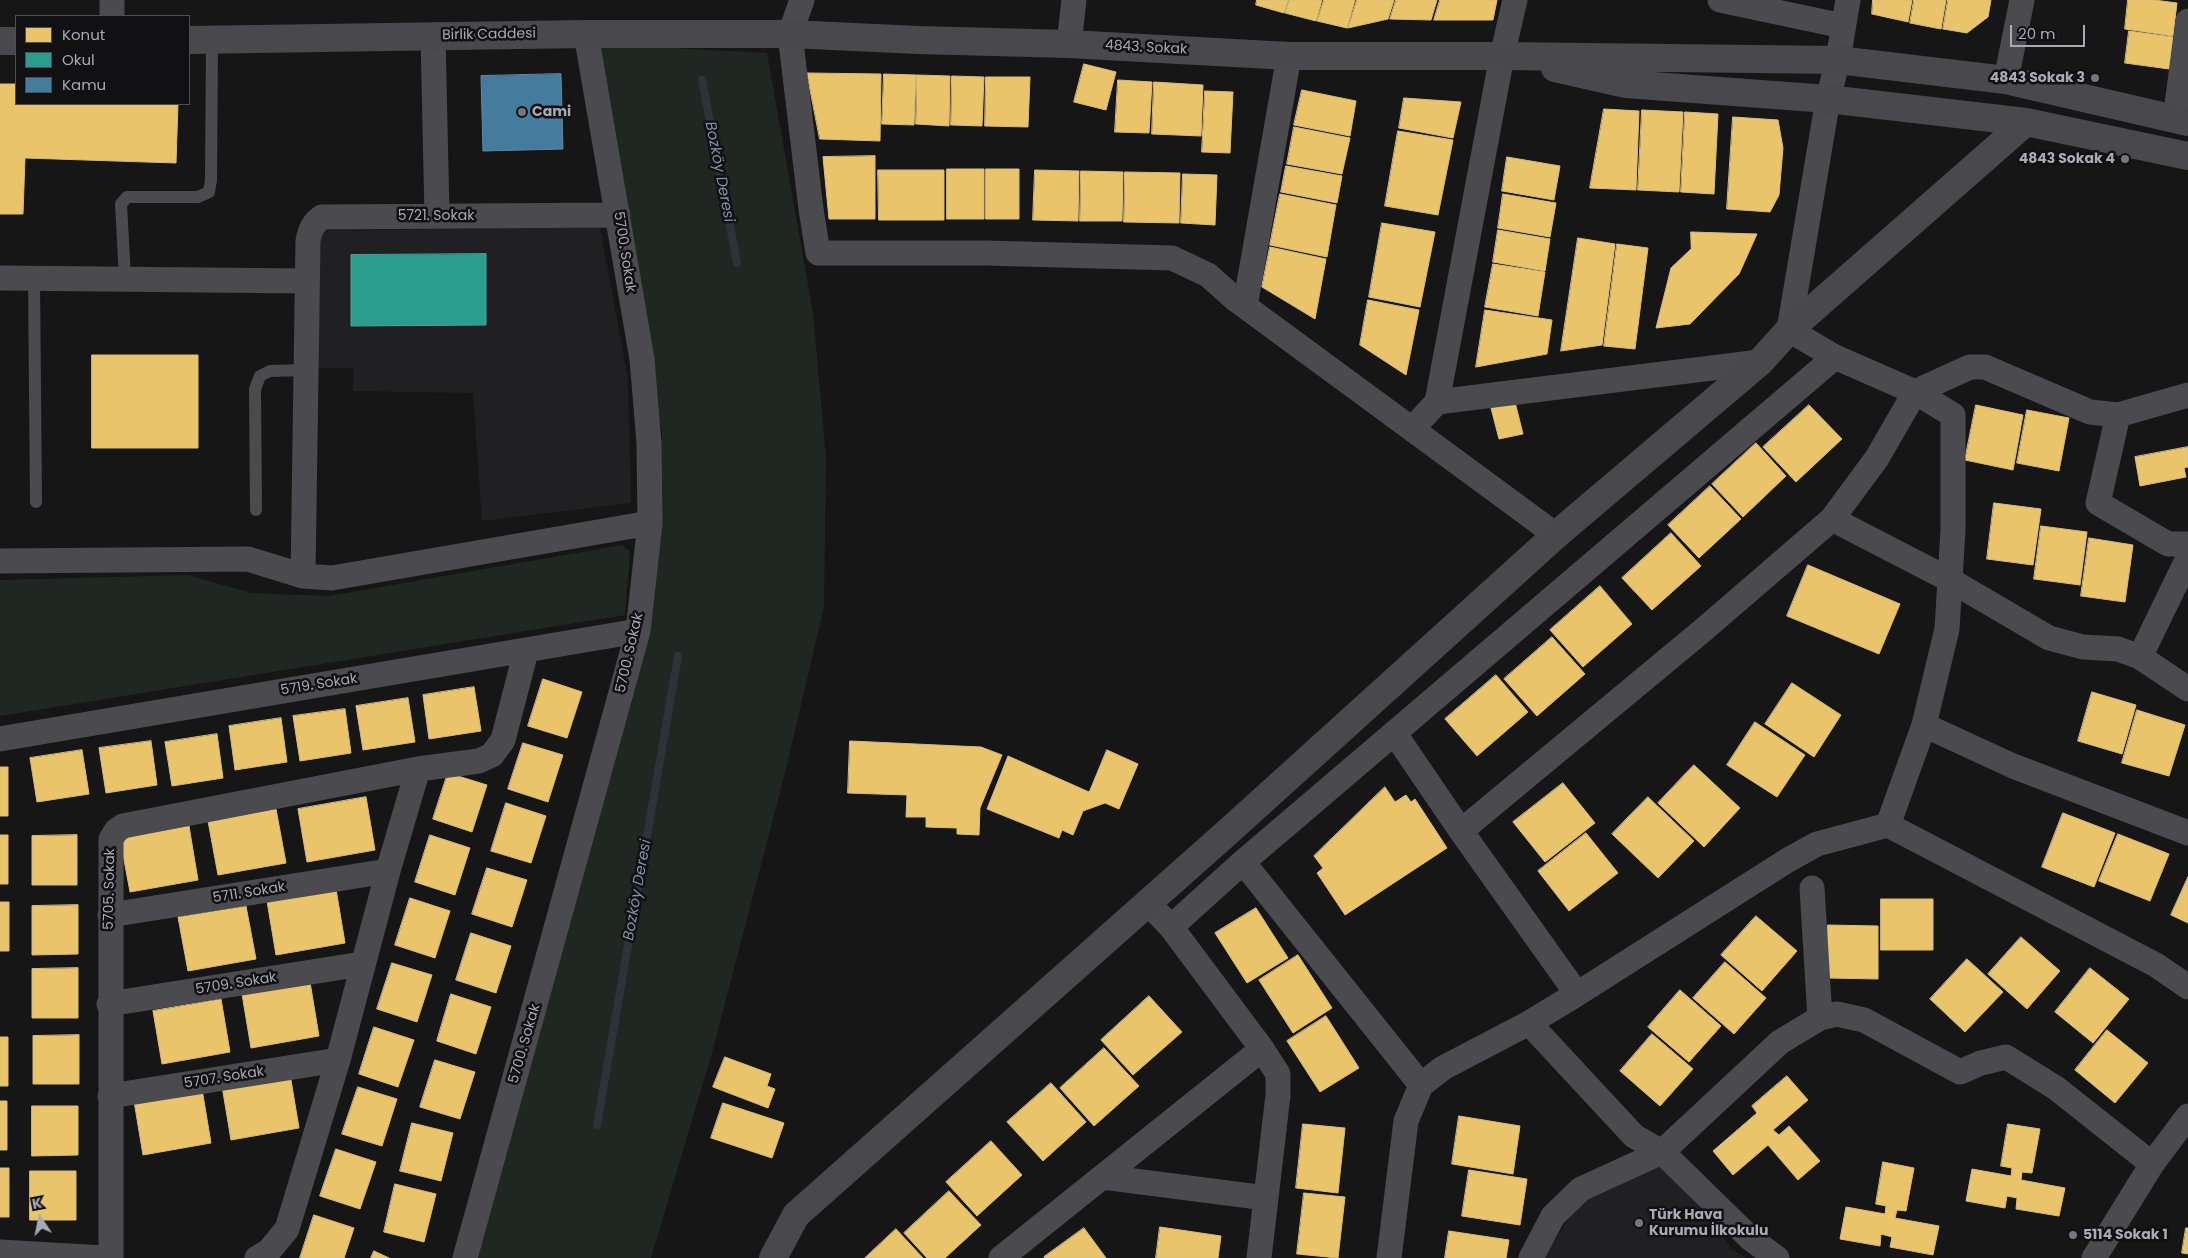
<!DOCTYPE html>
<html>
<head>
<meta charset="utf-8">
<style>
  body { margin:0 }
  #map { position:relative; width:2188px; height:1258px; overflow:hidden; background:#161616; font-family:Poppins,sans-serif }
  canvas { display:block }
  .legend { position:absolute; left:15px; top:15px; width:175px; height:90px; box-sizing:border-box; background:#111012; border:1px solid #4e4e54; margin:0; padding:6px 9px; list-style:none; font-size:15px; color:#a9aab6 }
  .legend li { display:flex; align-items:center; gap:10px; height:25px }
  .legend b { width:25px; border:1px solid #4e4e54 }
  .north { position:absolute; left:15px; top:1193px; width:50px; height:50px; -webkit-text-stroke:4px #111012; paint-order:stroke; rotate:349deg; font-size:14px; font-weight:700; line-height:20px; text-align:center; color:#a9aab6 }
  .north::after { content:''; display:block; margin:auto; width:18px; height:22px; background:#a9aab6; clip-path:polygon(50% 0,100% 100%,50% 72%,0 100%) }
  .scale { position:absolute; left:2010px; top:25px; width:75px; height:22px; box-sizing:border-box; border:2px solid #a9aab6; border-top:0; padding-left:6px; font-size:15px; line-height:18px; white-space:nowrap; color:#a9aab6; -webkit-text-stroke:4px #111012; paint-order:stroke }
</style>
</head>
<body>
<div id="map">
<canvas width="2188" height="1258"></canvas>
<ul class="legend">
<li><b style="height:14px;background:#e9c46a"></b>Konut</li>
<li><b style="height:14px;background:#2a9d8f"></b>Okul</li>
<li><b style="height:14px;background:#457b9d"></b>Kamu</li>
</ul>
<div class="north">K</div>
<div class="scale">20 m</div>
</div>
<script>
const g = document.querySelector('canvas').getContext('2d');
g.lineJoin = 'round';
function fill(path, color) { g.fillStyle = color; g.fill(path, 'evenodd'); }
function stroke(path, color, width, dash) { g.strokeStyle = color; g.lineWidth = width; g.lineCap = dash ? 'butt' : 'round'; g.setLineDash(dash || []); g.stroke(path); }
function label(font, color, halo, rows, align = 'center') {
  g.font = font + ' Poppins,sans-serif'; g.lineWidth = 5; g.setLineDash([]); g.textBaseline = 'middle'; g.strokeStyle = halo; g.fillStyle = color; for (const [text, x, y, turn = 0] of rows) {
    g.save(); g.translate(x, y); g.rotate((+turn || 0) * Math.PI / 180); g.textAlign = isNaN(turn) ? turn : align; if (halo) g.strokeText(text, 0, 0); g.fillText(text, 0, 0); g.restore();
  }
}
fill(new Path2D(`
  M 600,227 L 628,379 L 631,503 L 482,521 L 473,393 L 353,391 L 353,368 L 309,368 L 313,231 Z
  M 1663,1160 L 1732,1249 L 1746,1258 L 1543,1258 L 1582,1198 Z`), '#202022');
fill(new Path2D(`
  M 597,44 L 767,53 L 813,313 L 826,458 L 824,607 L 785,773 L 712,1053 L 651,1258 L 468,1258 L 651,580 L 662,433 L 626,230 Z
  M 622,545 L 630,551 L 625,615 L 0,716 L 0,580 L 188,575 L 251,593 L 329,596 Z`), '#202622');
const homes = new Path2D(`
  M 1257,0 L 1288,0 L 1284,13 L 1256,5 Z
  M 1289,0 L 1322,0 L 1316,21 L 1285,13 Z
  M 1324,0 L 1355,0 L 1347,28 L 1317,21 Z
  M 1357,0 L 1394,0 L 1388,19 L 1348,28 Z
  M 1396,0 L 1437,0 L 1431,20 L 1390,19 Z
  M 1440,0 L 1497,0 L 1493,20 L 1434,20 Z
  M 1873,0 L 1912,0 L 1908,22 L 1872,14 Z
  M 1914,0 L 1946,0 L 1941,29 L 1910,23 Z
  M 1948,0 L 1991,0 L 1988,17 L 1967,33 L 1943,29 Z
  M 2128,0 L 2154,0 L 2177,3 L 2173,36 L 2125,29 Z
  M 2129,31 L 2173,37 L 2169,69 L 2125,63 Z
  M 1084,64 L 1116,72 L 1106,110 L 1074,102 Z
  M 807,73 L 881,74 L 880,141 L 820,139 Z
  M 884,74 L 916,75 L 914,125 L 882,124 Z
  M 917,75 L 950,76 L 949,126 L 916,124 Z
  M 952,76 L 984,77 L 982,126 L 951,125 Z
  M 986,77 L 1030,77 L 1028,127 L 985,126 Z
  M 1118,80 L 1152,82 L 1149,133 L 1115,132 Z
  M 1154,82 L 1203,85 L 1201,136 L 1152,134 Z
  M 0,84 L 16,84 L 16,104 L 178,104 L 176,163 L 25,158 L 23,214 L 0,214 Z
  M 1302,90 L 1356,101 L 1350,136 L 1294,125 Z
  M 1205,91 L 1233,92 L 1230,153 L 1202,152 Z
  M 1404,98 L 1461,102 L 1453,138 L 1399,128 Z
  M 1604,109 L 1639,111 L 1636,190 L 1590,188 Z
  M 1642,110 L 1683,112 L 1679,192 L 1638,190 Z
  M 1685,112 L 1718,114 L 1714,194 L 1681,192 Z
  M 1733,117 L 1778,120 L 1783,148 L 1779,195 L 1770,212 L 1727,209 Z
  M 1294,127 L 1350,138 L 1342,174 L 1287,164 Z
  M 1398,131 L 1453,140 L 1438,215 L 1385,206 Z
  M 875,156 L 875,219 L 829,219 L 823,157 Z
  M 1507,157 L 1560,166 L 1554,200 L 1502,191 Z
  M 1286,166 L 1342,176 L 1337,203 L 1281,192 Z
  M 947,169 L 984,169 L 984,219 L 947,219 Z
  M 986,169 L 1019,169 L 1019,219 L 986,219 Z
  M 878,170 L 944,170 L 944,220 L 879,220 Z
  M 1035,170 L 1079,171 L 1078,221 L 1033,220 Z
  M 1081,171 L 1123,172 L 1122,221 L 1080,221 Z
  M 1125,172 L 1180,173 L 1179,223 L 1124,222 Z
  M 1183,174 L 1217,175 L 1215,225 L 1181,223 Z
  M 1280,194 L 1336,205 L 1327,257 L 1270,245 Z
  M 1503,194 L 1556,203 L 1550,237 L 1498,228 Z
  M 1382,223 L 1435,232 L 1420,307 L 1369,297 Z
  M 1498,230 L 1550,239 L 1545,271 L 1493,262 Z
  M 1691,232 L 1757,234 L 1739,274 L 1690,324 L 1656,328 L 1671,268 L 1691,249 Z
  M 1578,238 L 1615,244 L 1602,345 L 1561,351 Z
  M 1617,244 L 1648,248 L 1635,349 L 1604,346 Z
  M 1270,247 L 1326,259 L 1315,319 L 1262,287 Z
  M 1493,264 L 1545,272 L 1538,316 L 1485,307 Z
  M 1368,300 L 1419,310 L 1406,375 L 1360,345 Z
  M 1485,310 L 1552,320 L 1547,354 L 1476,367 Z
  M 92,355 L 198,355 L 198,448 L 92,448 Z
  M 1515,402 L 1523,434 L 1499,439 L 1491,408 Z
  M 1809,405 L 1842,439 L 1796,482 L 1763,447 Z
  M 1976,405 L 2023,415 L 2013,470 L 1965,460 Z
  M 2027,410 L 2069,418 L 2059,471 L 2017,463 Z
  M 1756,443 L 1786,476 L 1743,517 L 1712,484 Z
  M 2188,447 L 2188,467 L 2184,468 L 2186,477 L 2140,486 L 2135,457 Z
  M 1710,486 L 1741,519 L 1699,558 L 1668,525 Z
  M 1994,503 L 2041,509 L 2033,565 L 1987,559 Z
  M 2041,526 L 2087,532 L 2080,585 L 2034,579 Z
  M 1671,533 L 1701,566 L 1652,610 L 1622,578 Z
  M 2089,538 L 2133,545 L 2125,602 L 2081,596 Z
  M 1808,565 L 1900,604 L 1879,654 L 1787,616 Z
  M 1600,586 L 1632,624 L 1583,667 L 1550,630 Z
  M 1552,637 L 1585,674 L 1537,716 L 1504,679 Z
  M 1496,675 L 1528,712 L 1477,756 L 1445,719 Z
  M 543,679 L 582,692 L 567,738 L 528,726 Z
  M 1792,683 L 1841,715 L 1814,757 L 1765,724 Z
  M 474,687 L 481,731 L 429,739 L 423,695 Z
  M 2092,692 L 2136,705 L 2122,754 L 2078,741 Z
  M 408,698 L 415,742 L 363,750 L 356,706 Z
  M 345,709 L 351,753 L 300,761 L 293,716 Z
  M 2137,710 L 2185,725 L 2169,776 L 2122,763 Z
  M 281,718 L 287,762 L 235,770 L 229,726 Z
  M 1755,722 L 1805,755 L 1777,797 L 1727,765 Z
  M 217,734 L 223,778 L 172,786 L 165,742 Z
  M 151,741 L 157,785 L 106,793 L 99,748 Z
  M 850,741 L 981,747 L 1002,755 L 980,808 L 979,835 L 957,834 L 957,828 L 926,827 L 926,817 L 906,817 L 907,795 L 848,793 Z
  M 523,743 L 563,755 L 548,802 L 508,789 Z
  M 82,750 L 89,794 L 37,802 L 30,758 Z
  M 1107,750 L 1138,764 L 1119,809 L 1105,803 L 1083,811 L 1073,835 L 1062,830 L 1059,838 L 987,809 L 1008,756 L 1089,792 Z
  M 1694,765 L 1740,808 L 1704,847 L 1658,803 Z
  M 0,767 L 8,767 L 8,816 L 0,816 Z
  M 448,773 L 487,785 L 472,832 L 433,819 Z
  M 1563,783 L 1595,823 L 1545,862 L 1513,822 Z
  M 1385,787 L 1395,802 L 1406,795 L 1411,802 L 1415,799 L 1447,848 L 1345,915 L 1317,873 L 1323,868 L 1314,856 Z
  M 366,797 L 375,850 L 307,862 L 298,809 Z
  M 1648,797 L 1694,841 L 1658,878 L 1612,834 Z
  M 506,803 L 546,816 L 531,863 L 491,851 Z
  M 276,809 L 286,863 L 218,875 L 208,821 Z
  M 2063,813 L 2115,833 L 2094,887 L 2042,867 Z
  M 189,826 L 198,880 L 130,892 L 120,838 Z
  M 1586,833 L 1618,873 L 1569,911 L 1538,871 Z
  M 2118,834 L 2169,854 L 2150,901 L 2099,881 Z
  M 0,835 L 8,835 L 8,884 L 0,884 Z
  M 77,835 L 77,885 L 32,885 L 32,836 Z
  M 430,835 L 470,848 L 455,895 L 415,882 Z
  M 487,868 L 527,880 L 512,927 L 472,914 Z
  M 2188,877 L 2188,923 L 2171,915 Z
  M 336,889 L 345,943 L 276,955 L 267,901 Z
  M 410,898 L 450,911 L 435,958 L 395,945 Z
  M 1881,899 L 1933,899 L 1933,950 L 1881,950 Z
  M 0,902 L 9,902 L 9,951 L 0,951 Z
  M 78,905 L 78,954 L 32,955 L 32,906 Z
  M 246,906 L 256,959 L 188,971 L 178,917 Z
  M 1256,908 L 1288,958 L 1247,983 L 1215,933 Z
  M 1756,916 L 1797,951 L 1762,991 L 1721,955 Z
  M 1828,925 L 1878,926 L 1878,979 L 1828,978 Z
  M 471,933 L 511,946 L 496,993 L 456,980 Z
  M 2021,937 L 2060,971 L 2027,1009 L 1988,974 Z
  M 1298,955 L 1332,1008 L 1293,1033 L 1259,980 Z
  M 1967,959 L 2003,992 L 1965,1032 L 1930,999 Z
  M 1725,962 L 1766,998 L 1734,1034 L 1693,998 Z
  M 392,963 L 432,975 L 417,1022 L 377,1009 Z
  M 78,968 L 78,1018 L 32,1018 L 32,969 Z
  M 2090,968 L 2129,999 L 2093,1043 L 2055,1012 Z
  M 310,982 L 319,1036 L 251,1048 L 242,994 Z
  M 1680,990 L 1721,1026 L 1689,1062 L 1648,1027 Z
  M 451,994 L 491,1007 L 476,1054 L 437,1041 Z
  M 1149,996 L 1182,1032 L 1133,1075 L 1101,1040 Z
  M 221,999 L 230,1052 L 162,1064 L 153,1011 Z
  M 1326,1016 L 1359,1068 L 1320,1092 L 1287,1041 Z
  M 374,1027 L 414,1040 L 398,1087 L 359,1074 Z
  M 2107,1030 L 2148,1063 L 2115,1103 L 2075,1070 Z
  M 1652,1034 L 1693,1069 L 1660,1106 L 1620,1071 Z
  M 79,1035 L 79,1084 L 33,1084 L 33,1036 Z
  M 0,1037 L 8,1037 L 8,1086 L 0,1086 Z
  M 1104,1048 L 1139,1086 L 1094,1126 L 1060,1088 Z
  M 725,1057 L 771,1074 L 767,1086 L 775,1089 L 768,1108 L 713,1087 Z
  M 435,1060 L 475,1072 L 460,1119 L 420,1107 Z
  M 290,1074 L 299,1128 L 231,1140 L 222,1086 Z
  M 1787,1076 L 1808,1100 L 1773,1130 L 1779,1135 L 1789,1126 L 1820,1161 L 1798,1180 L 1768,1145 L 1733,1175 L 1713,1151 L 1757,1113 L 1752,1106 Z
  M 1051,1083 L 1086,1122 L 1043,1161 L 1007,1122 Z
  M 358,1087 L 397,1099 L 382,1146 L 342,1134 Z
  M 202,1089 L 211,1143 L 143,1155 L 134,1101 Z
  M 0,1101 L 7,1101 L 7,1150 L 0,1150 Z
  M 723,1103 L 784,1123 L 772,1158 L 711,1138 Z
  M 32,1106 L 78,1106 L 78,1155 L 32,1156 Z
  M 1459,1116 L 1520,1126 L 1513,1174 L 1452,1164 Z
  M 412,1123 L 453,1133 L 441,1181 L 400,1171 Z
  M 1303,1124 L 1345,1128 L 1338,1193 L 1296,1188 Z
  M 2008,1124 L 2040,1129 L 2032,1173 L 2022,1172 L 2021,1180 L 2065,1188 L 2059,1216 L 2016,1209 L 2017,1198 L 2007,1196 L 2005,1208 L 1966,1201 L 1972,1169 L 2011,1176 L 2012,1168 L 2001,1166 Z
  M 991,1141 L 1022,1175 L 977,1216 L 946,1182 Z
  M 336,1149 L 376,1162 L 360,1209 L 320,1196 Z
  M 1883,1162 L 1914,1168 L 1906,1211 L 1897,1210 L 1895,1218 L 1939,1226 L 1933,1255 L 1890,1247 L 1892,1237 L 1881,1234 L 1880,1246 L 1840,1239 L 1846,1207 L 1885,1214 L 1886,1206 L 1876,1204 Z
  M 0,1168 L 9,1168 L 9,1217 L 0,1217 Z
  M 1469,1170 L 1527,1179 L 1520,1225 L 1462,1216 Z
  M 30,1171 L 76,1171 L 76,1220 L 30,1220 Z
  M 395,1184 L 436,1194 L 424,1242 L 384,1232 Z
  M 949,1191 L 981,1225 L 945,1258 L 927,1258 L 904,1233 Z
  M 1304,1193 L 1345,1197 L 1338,1258 L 1297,1254 Z
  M 314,1215 L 354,1228 L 344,1258 L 300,1258 Z
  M 1160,1227 L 1221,1236 L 1218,1258 L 1156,1258 Z
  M 1084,1228 L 1106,1258 L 1045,1258 L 1044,1257 Z
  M 2186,1228 L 2188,1228 L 2188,1254 L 2182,1253 Z
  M 896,1229 L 923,1258 L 865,1258 Z
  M 1449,1231 L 1509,1240 L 1506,1258 L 1445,1258 Z
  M 374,1251 L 389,1258 L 371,1258 Z`);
fill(homes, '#e9c46a');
stroke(homes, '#d6bc81', 1);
const schools = new Path2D(`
  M 486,254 L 486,325 L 351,326 L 351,255 Z`);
fill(schools, '#2a9d8f');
stroke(schools, '#50a19b', 1);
const public = new Path2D(`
  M 561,74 L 563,149 L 483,151 L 481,76 Z`);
fill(public, '#457b9d');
stroke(public, '#6389a4', 1);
stroke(new Path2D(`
  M 702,80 L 737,263
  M 597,1125 L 678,656`), '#2e333a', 8);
stroke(new Path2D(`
  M 34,278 L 36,502
  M 125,279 L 121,204 L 127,197 L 198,197 L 209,192 L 211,180 L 212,39
  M 256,510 L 255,389 L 260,376 L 270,371 L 306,370`), '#4b4b4f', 12);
stroke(new Path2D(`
  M 802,0 L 790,34 L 811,209 L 818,253 L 985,253 L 1172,258 L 1208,275 L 1235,299 L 1556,535
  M 1720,0 L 1843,26
  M 1848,0 L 1838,60 L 1828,99 L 1789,330 L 1835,357 L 1915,392 L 1953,415 L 1953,530 L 1947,629 L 1924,725 L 1888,825
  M 112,16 L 112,0
  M 433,35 L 437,216
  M 1069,44 L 1074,0
  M 2006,80 L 2022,0
  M 2175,120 L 2188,21
  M 0,278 L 307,281
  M 1245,306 L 1289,56
  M 1437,402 L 1760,362
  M 2118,415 L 2098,503 L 2168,544 L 2188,544
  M 1413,428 L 1437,402 L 1502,56 L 1515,0
  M 1832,519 L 1950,580 L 2049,638 L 2083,647 L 2118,649 L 2140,657 L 2188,689
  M 0,561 L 248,559 L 303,576 L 332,578 L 650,523
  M 303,576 L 308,241 C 310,230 313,223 322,217 L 618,215
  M 2140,657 L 2188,558
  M 1924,725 L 2013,766 L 2188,833
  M 1395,734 L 1461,831 L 1577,994
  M 0,739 L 638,631
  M 1461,831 L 1702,631 L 1832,519 L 1877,458 L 1915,392 L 1970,367 L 1985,367 L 2090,412 L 2118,415 L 2188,395
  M 1243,862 L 1421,1085
  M 1148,903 L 1171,927 L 1262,1049 L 1278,1074 L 1278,1095 L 1259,1258
  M 110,915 L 388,871
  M 1171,927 L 1243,862 L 1835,357
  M 109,1004 L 362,964
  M 1820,1018 L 1837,1014 L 1864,1020 L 1960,1072 L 1981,1063 L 2006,1057 L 2056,1088 L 2152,1164
  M 1529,1023 L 1634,1136 L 1662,1152 L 1751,1239 L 1777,1258
  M 110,1096 L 338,1060
  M 1103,1177 L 1266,1198
  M 0,1252 L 104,1258
  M 111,1258 L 111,839 L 116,831 L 123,826 L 418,769 L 479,761 L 492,755 L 503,740 L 526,651
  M 257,1258 L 269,1251 L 287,1229 L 338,1060 L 388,871 L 418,769
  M 465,1258 L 638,631 L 650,523 L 649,443 L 642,359 L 586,34
  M 1001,1258 L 1262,1049
  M 1389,1258 L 1406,1121 L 1421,1085 L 1443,1068 L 1529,1023 L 1577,994 L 1788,860 L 1817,844 L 1888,825 L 2156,965 L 2188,987
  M 1531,1258 L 1553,1216 L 1581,1189 L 1662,1152 L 1780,1042 L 1820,1018 L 1812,888
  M 2094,1258 L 2152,1164 L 2188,1116`), '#4b4b4f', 25);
stroke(new Path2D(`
  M 189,40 L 586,34 L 790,34 L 918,40 L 1069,44 L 1289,56 L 1502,56 L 1838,60 L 2006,80 L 2188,122
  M 0,41 L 16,41
  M 1555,68 L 1626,84 L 1828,99 L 2026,122 L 2188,156
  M 773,1258 L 796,1215 L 1230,830 L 1556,535 L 1760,362 L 1789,330 L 2026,122`), '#49494d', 28);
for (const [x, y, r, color] of [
  [2095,78,5,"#76767e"],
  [522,112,5,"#76767e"],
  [2125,159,5,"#76767e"],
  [1639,1223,5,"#76767e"],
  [2073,1235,5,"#76767e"]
]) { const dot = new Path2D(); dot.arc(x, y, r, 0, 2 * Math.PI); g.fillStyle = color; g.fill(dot); stroke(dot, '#111012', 2); }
label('14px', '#a9aab6', '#111012', [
  ["Birlik Caddesi",489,35,-1],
  ["4843. Sokak",1146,48,3],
  ["5721. Sokak",436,216],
  ["5700. Sokak",624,252,81],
  ["5700. Sokak",630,653,-77],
  ["5719. Sokak",319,685,-9],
  ["5705. Sokak",110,889,-89],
  ["5711. Sokak",249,893,-9],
  ["5709. Sokak",236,984,-9],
  ["5700. Sokak",525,1044,-74],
  ["5707. Sokak",224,1078,-9]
]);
label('bold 14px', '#a9aab6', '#111012', [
  ["4843 Sokak 3",2085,78,"right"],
  ["Cami",532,112],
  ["4843 Sokak 4",2115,159,"right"],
  ["Türk Hava",1649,1215],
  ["Kurumu İlkokulu",1649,1231],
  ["5114 Sokak 1",2083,1235]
], 'left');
label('italic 15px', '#8393ad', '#111012', [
  ["Bozköy Deresi",719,172,79],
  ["Bozköy Deresi",638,890,-80]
]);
</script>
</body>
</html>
